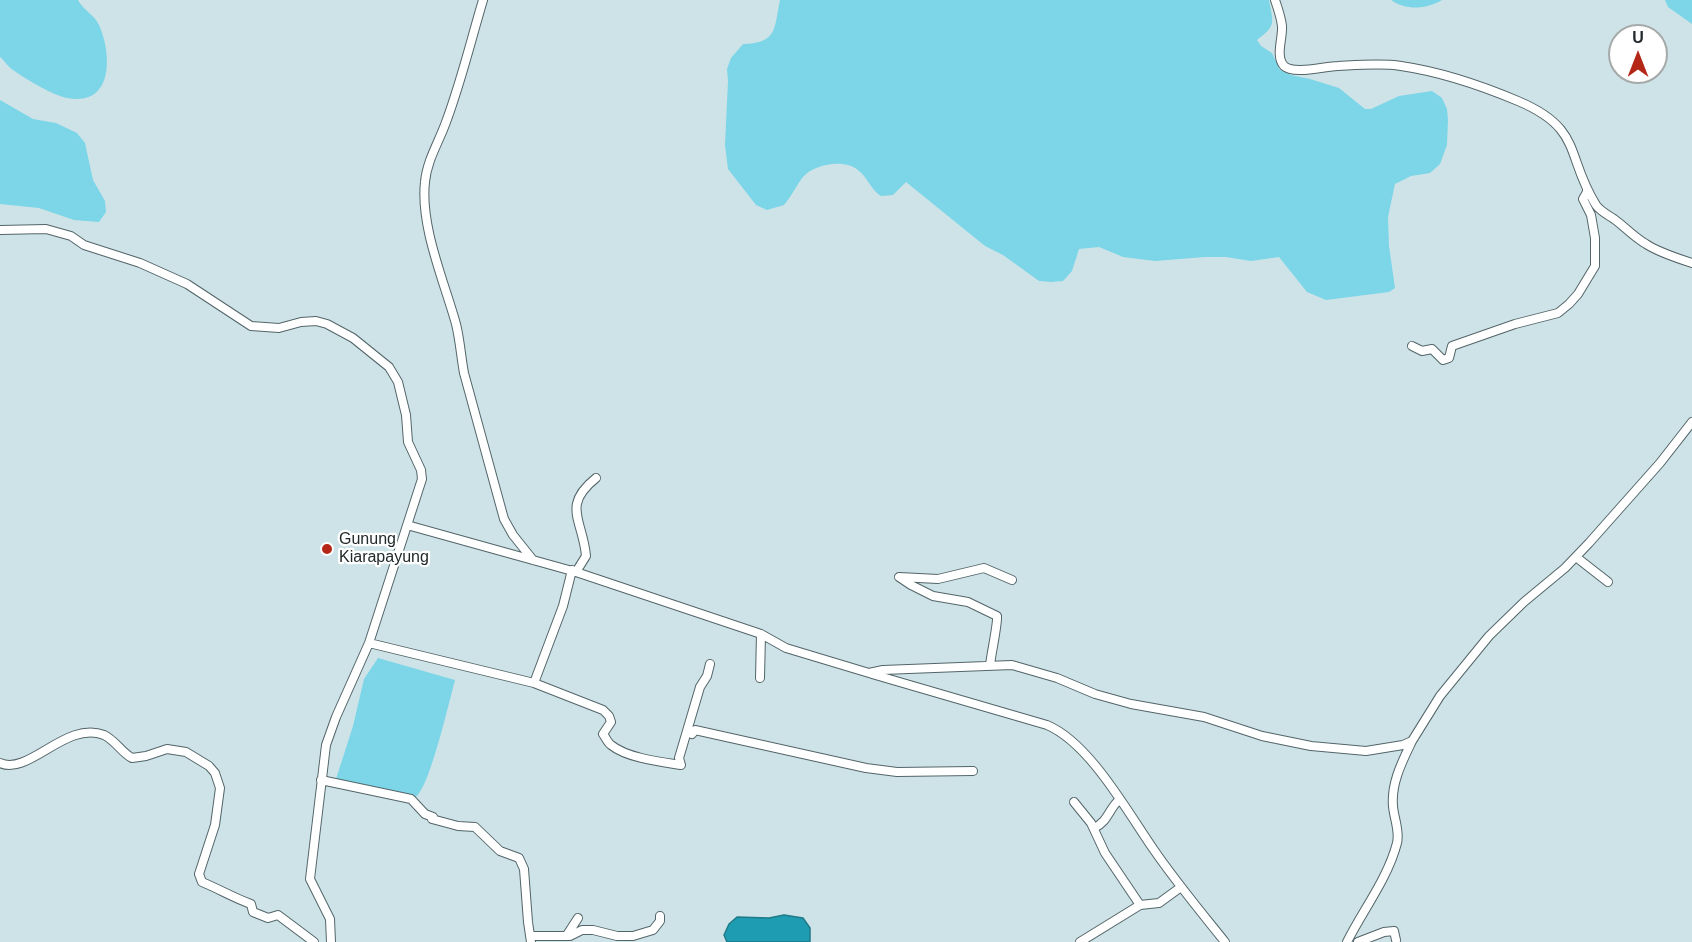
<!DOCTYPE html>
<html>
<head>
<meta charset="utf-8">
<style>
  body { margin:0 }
  #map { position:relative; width:1692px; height:942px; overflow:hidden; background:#cee3e7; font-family:Arial,sans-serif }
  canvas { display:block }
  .north { position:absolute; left:1608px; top:24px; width:60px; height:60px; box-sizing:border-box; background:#fff; border:2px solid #a6a9aa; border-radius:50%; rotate:0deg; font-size:16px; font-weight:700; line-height:24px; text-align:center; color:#21292b }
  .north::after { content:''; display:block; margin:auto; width:21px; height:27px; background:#b42616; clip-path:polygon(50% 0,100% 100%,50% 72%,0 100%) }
</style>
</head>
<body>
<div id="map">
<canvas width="1692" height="942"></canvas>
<div class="north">U</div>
</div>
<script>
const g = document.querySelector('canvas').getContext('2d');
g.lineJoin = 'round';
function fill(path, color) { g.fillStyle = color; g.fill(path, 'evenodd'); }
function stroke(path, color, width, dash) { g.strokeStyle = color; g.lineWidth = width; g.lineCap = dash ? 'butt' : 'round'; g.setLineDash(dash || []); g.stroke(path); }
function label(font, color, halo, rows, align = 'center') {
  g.font = font + ' Arial,sans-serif'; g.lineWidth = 4.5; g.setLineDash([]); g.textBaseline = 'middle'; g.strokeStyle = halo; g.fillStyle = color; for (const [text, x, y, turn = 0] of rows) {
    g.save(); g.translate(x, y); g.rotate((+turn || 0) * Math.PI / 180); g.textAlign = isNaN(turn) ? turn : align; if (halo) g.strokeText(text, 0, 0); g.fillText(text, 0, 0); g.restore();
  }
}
fill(new Path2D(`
  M 0,0 L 78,0 C 83,10 94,14 99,25 C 112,54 114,107 67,98 C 52,95 26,79 13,70 C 8,67 5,61 0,57 Z
  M 780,0 L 1269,0 C 1273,23 1277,25 1257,40 L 1261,46 L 1272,53 L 1280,70 L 1291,75 L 1310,79 L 1339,88 L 1365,109 L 1371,109 L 1399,96 L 1432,91 L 1442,98 L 1447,109 L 1448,120 L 1447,145 L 1440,164 L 1430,173 L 1411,176 L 1395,184 L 1388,217 L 1389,246 L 1395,288 L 1389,292 L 1326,300 L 1307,292 L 1279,257 L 1251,261 L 1226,257 L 1205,257 L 1155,261 L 1123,257 L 1099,247 L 1079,249 L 1072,271 L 1063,281 L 1051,282 L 1039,281 L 1003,255 L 985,246 L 906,182 L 893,195 L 881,196 C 871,190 868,178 859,171 C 846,158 814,164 803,177 C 796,186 791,197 784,205 L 767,210 L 756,205 L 728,169 L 725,145 L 728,81 L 727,69 L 731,58 L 743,44 C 778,43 774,28 780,0 Z
  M 1391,0 L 1442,0 C 1426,9 1407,11 1391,0 Z
  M 1665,0 L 1692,0 L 1692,24 L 1668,7 Z
  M 0,100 L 33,119 L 56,123 L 77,133 L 85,143 L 93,180 L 105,201 L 106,212 L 99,222 L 74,220 L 39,208 L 0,204 Z
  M 378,658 L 455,680 C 449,702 430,786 416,797 L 336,779 L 353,726 L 364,679 Z`), '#7cd6e8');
const water = new Path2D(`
  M 784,915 L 803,918 L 810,928 L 810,942 L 727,942 L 724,935 L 729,924 L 737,917 L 769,918 Z`);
fill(water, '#1e9cb1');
stroke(water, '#1f7a89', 1.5);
const minor = new Path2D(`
  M 483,0 C 471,40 461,82 446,122 C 439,142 427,160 425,182 C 420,226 444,281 456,324 C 460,340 461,357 464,373 L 504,519 L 513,535 L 533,560
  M 1275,0 C 1278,9 1281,17 1282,26 C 1283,38 1275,56 1284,66 C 1294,75 1325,66 1338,66 C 1358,65 1381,63 1401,66 C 1442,72 1480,85 1518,101 C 1584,129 1565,156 1596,205 C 1600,211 1608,215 1614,219 C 1625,227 1634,237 1646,244 C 1660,253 1677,258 1692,263
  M 0,230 L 46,229 L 71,236 L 84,245 L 140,263 L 187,284 L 251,326 L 279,328 L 301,322 L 316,321 L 327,324 L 353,338 L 389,367 L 398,382 L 406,415 L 408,442 L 421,470 L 422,479 L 369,643 L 336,717 L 326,745 L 310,879 L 330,919 L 331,942
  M 1412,346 L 1422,351 L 1432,349 L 1443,360 L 1449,358 L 1452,346 L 1515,324 L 1558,313 L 1569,304 L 1578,294 L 1595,266 L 1595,238 L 1591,215 L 1583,199 L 1587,192 L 1587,189
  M 407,525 L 576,572 L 761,634 L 786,648 L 869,673 L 883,670 L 1012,665 L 1057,678 L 1095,694 L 1131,704 L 1204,717 L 1262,736 L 1311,746 L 1366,751 L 1403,745 L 1412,741 L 1440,696 L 1489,636 L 1524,602 L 1565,568 L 1589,543 L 1660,463 L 1692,422
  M 1576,557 L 1608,582
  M 576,572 L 586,556 C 583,520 561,506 596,478
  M 369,643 L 534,683 L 603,710 L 609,716 L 611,722 L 603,734 C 606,738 608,743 611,745 C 627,758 661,762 681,765 L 679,758 L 687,731 L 692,734 L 695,730 L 866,768 L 897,772 L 973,771
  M 990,665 C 991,655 998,623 997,616 L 968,602 L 933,596 L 911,585 L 899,577 L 938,579 L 984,568 L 1012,580
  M 872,674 L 1047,725 C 1090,743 1128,813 1154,850 C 1176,882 1201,912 1225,942
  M 760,678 L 761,634
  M 534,683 L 563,606 L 572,570
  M 687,731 L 700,687 L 707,676 L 710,664
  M 0,763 C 29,776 66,720 104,735 C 115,740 122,753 132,758 L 146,756 L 167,749 L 186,752 L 209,766 L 215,773 L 220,788 L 215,825 L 199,874 L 202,882 C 219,889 234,898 251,904 L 253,912 L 268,918 L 278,915 L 314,942
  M 321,780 L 411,799 L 425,814 L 433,817 L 432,819 L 458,826 L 475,827 L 500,851 L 519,858 L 524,869 L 528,922 L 531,942
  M 1074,802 L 1091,823 L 1105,853 L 1140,905
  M 1094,828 C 1108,822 1109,808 1120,799
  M 567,935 L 578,918
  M 531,936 L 570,936 L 582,930 L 593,930 L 617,936 L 633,936 L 653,930 L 660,921 L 660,916
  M 1080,942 L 1140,905 L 1159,903 L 1181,887
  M 1347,942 C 1363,910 1388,878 1397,843 C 1400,831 1394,819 1393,806 C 1391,783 1402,762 1412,741
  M 1358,942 L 1384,932 L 1394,931 L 1396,940`);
stroke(minor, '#536569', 10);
stroke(minor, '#fff', 8);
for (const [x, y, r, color] of [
  [327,549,6,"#b42616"]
]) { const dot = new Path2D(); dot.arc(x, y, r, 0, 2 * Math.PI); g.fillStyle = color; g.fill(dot); stroke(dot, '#fff', 2); }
label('16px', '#21292b', '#fff', [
  ["Gunung",339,540],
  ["Kiarapayung",339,558]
], 'left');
</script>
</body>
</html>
